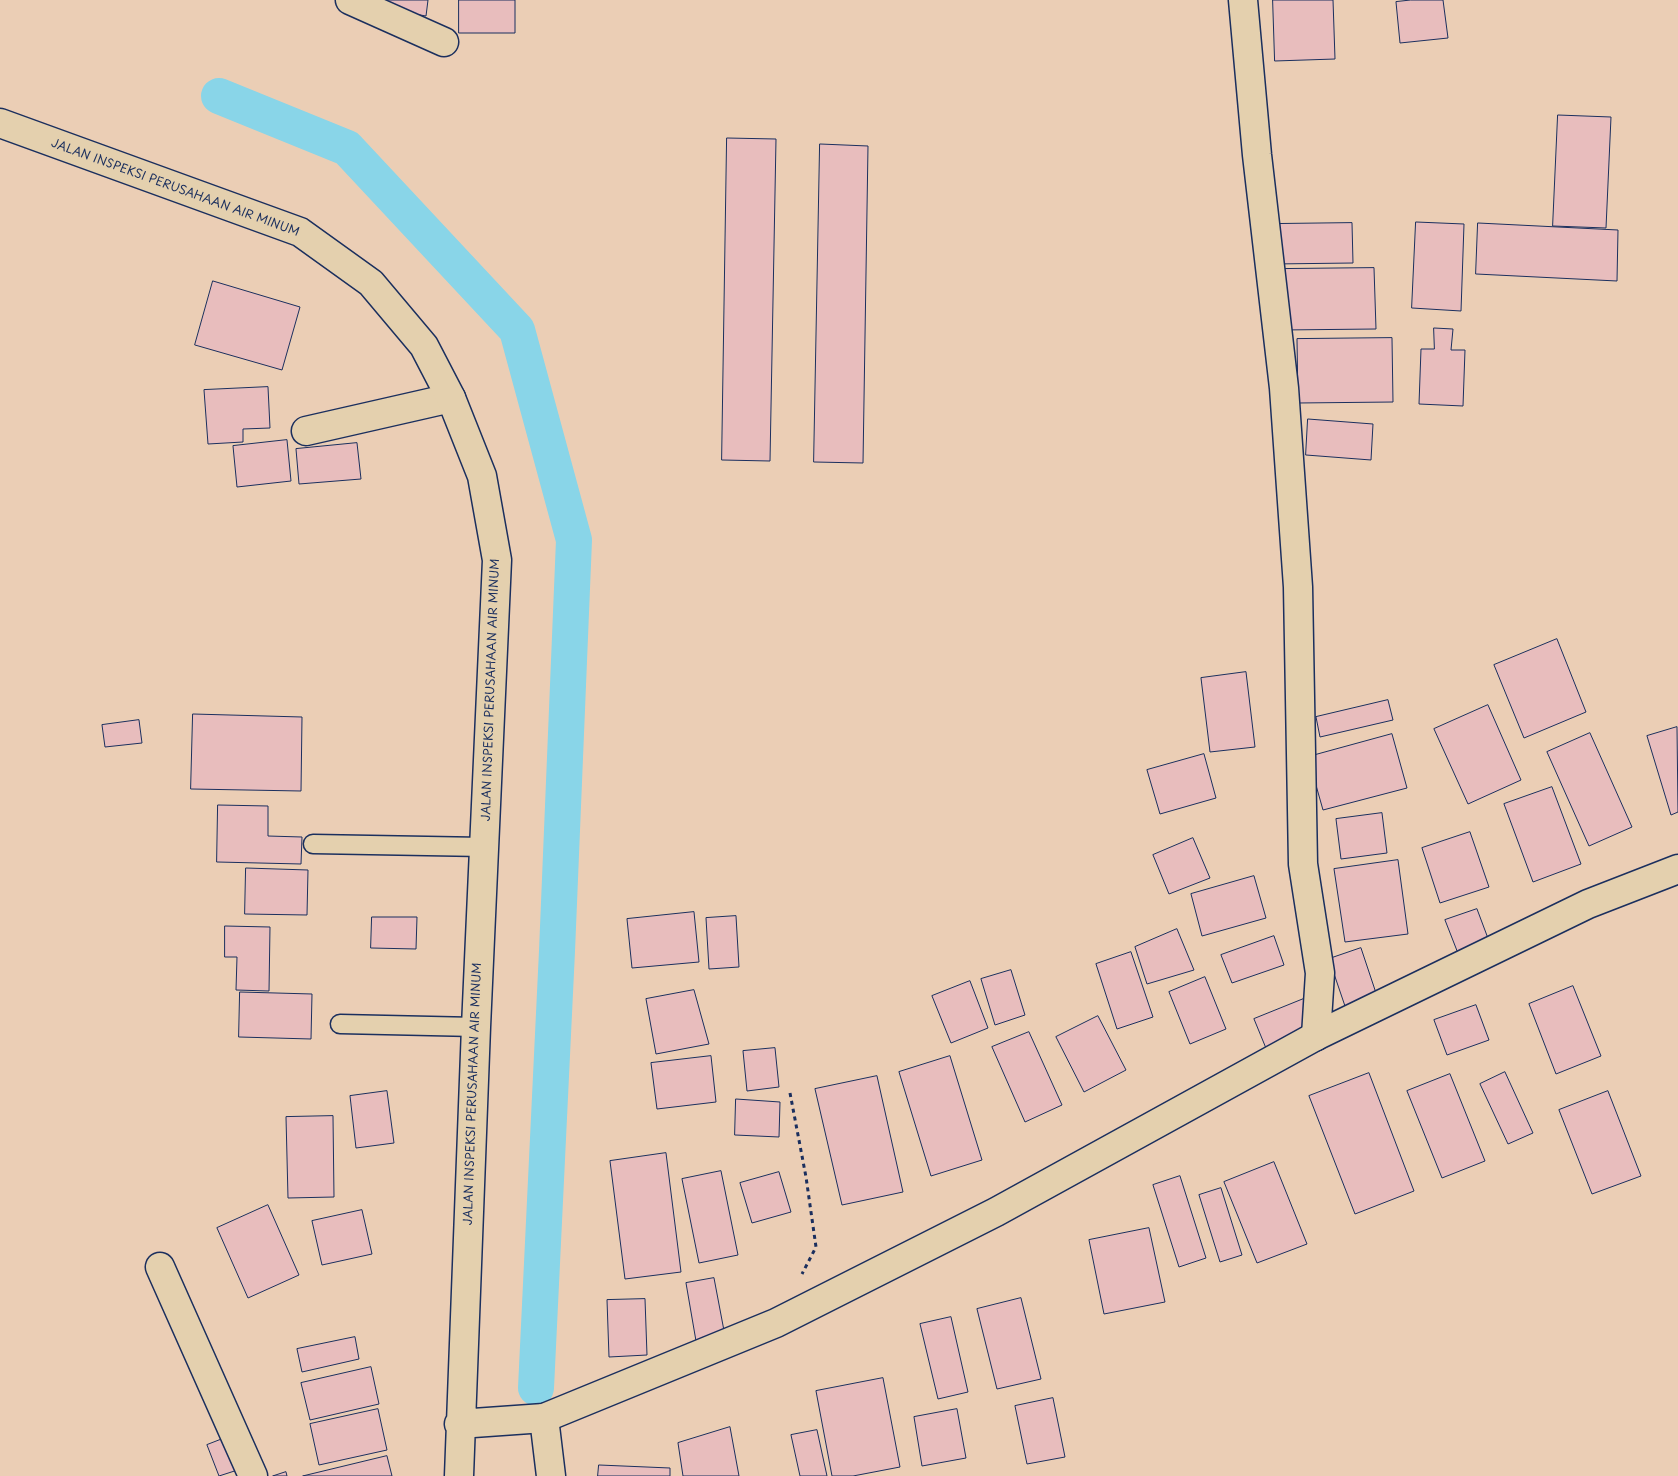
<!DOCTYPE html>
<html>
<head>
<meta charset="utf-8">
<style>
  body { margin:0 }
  canvas { display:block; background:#ebceb5 }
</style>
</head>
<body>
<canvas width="1678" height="1476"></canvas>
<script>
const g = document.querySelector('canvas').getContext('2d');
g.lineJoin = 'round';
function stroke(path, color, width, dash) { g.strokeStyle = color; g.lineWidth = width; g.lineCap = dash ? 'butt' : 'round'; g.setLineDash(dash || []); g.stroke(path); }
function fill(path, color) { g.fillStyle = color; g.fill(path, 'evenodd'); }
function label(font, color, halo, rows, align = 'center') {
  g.font = font + ' "Playpen Sans",sans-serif'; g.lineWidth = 4; g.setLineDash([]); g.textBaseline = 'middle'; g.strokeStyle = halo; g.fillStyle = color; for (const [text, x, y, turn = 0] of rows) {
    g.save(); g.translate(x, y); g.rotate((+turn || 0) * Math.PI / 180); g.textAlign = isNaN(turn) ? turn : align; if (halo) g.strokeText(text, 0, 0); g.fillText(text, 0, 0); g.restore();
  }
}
stroke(new Path2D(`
  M 219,96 L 347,148 L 517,330 L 574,540 L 557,951 L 536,1388`), '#89d5e8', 36);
const building = new Path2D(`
  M 382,0 L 428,0 L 426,16 L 380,8 Z
  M 459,0 L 515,0 L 515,33 L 459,33 Z
  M 1273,0 L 1333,0 L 1335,59 L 1275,61 Z
  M 1411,0 L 1443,0 L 1448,38 L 1400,43 L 1396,2 Z
  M 1558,115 L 1611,117 L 1606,228 L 1553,226 Z
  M 727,138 L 776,139 L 770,461 L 722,460 Z
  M 820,144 L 868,146 L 863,463 L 814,462 Z
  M 1416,222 L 1464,224 L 1461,311 L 1412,308 Z
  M 1352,223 L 1353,263 L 1273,264 L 1273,224 Z
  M 1478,223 L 1618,230 L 1617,281 L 1476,274 Z
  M 1374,268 L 1376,329 L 1282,330 L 1281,269 Z
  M 213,281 L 300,307 L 282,370 L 195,345 Z
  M 1434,328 L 1453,329 L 1451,350 L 1465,350 L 1463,406 L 1419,404 L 1421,349 L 1434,349 Z
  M 1392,338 L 1393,402 L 1298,403 L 1297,339 Z
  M 268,387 L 270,428 L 243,429 L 243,442 L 208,444 L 204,390 Z
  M 1308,419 L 1373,424 L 1371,460 L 1306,455 Z
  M 287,440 L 291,481 L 237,487 L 233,446 Z
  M 357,443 L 361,479 L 299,484 L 296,449 Z
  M 1557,639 L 1586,712 L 1524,738 L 1494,665 Z
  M 1246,672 L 1255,747 L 1210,752 L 1201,678 Z
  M 1388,700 L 1393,720 L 1320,737 L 1316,717 Z
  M 1488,705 L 1521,780 L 1468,804 L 1434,729 Z
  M 193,714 L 302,717 L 301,791 L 191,789 Z
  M 139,720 L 142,743 L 105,747 L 102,725 Z
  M 1677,727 L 1678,812 L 1671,815 L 1647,736 Z
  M 1590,733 L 1632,827 L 1589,846 L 1547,752 Z
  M 1392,734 L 1407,788 L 1323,810 L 1308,757 Z
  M 1204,754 L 1216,798 L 1160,814 L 1147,770 Z
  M 1552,787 L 1581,864 L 1533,882 L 1504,804 Z
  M 218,805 L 268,806 L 268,836 L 302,837 L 301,864 L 217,862 Z
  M 1382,813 L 1387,853 L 1341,859 L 1336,819 Z
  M 1470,832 L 1489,887 L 1440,903 L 1422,848 Z
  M 1193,838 L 1210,878 L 1169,894 L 1153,855 Z
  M 1398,860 L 1408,934 L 1345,942 L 1334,869 Z
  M 246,868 L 308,870 L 307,915 L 245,914 Z
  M 1254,876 L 1266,918 L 1202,936 L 1191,894 Z
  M 1477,909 L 1492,949 L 1461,961 L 1445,920 Z
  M 694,912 L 699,962 L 632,968 L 627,919 Z
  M 736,916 L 739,967 L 709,969 L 706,918 Z
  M 372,917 L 417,917 L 416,949 L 371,948 Z
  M 225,926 L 270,927 L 269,991 L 236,990 L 237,957 L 225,957 Z
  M 1177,929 L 1194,970 L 1147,984 L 1135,947 Z
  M 1274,936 L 1284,965 L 1232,983 L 1221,955 Z
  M 1361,948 L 1379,1002 L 1347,1012 L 1329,959 Z
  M 1131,952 L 1153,1017 L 1117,1029 L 1096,964 Z
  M 1011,970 L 1025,1015 L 995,1025 L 981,979 Z
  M 1205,977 L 1226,1029 L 1190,1044 L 1169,992 Z
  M 970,981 L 988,1028 L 951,1043 L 932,996 Z
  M 1573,986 L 1601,1056 L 1556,1074 L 1529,1004 Z
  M 694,990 L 709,1044 L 656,1054 L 646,999 Z
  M 240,992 L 312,994 L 311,1039 L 239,1037 Z
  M 1306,998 L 1321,1037 L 1270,1058 L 1254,1019 Z
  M 1476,1005 L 1489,1040 L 1447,1055 L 1434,1020 Z
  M 1098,1016 L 1126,1070 L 1084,1092 L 1056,1037 Z
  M 1029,1032 L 1062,1105 L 1025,1122 L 992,1047 Z
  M 775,1048 L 779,1087 L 747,1091 L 743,1051 Z
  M 711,1056 L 716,1102 L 657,1109 L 651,1063 Z
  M 950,1056 L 982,1160 L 931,1176 L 899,1072 Z
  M 1505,1072 L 1533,1133 L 1508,1144 L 1480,1084 Z
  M 1369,1073 L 1414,1191 L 1355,1214 L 1309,1096 Z
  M 1450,1074 L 1485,1161 L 1442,1178 L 1407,1091 Z
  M 877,1076 L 903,1192 L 842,1205 L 815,1089 Z
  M 387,1091 L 394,1143 L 356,1148 L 350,1096 Z
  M 1608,1091 L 1641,1176 L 1592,1194 L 1559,1110 Z
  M 736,1099 L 780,1102 L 779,1137 L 735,1135 Z
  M 333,1116 L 334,1197 L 288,1198 L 286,1117 Z
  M 666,1153 L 681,1272 L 625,1279 L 610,1161 Z
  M 1274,1162 L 1307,1244 L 1257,1263 L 1224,1182 Z
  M 721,1171 L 738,1255 L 699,1263 L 682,1179 Z
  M 779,1172 L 791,1212 L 752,1223 L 740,1183 Z
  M 1180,1176 L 1206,1258 L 1179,1267 L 1153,1185 Z
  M 1221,1188 L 1242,1255 L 1220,1262 L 1199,1195 Z
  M 268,1205 L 299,1275 L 248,1298 L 217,1228 Z
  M 362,1210 L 372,1254 L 322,1265 L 312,1221 Z
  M 1149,1228 L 1165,1302 L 1104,1314 L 1089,1240 Z
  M 714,1278 L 725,1336 L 696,1341 L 686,1283 Z
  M 1021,1298 L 1041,1379 L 997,1389 L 977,1309 Z
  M 645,1299 L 647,1355 L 609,1357 L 607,1300 Z
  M 951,1317 L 968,1392 L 938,1399 L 920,1324 Z
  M 355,1337 L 359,1359 L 302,1372 L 297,1349 Z
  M 371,1367 L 379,1404 L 310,1420 L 301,1383 Z
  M 883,1378 L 900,1467 L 853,1476 L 832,1476 L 816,1391 Z
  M 1053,1398 L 1065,1457 L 1027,1464 L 1015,1406 Z
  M 378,1409 L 387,1450 L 319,1465 L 310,1424 Z
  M 957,1409 L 966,1458 L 922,1466 L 914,1417 Z
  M 730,1427 L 739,1476 L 683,1476 L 678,1443 Z
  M 817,1430 L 827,1476 L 800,1476 L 791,1435 Z
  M 238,1433 L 250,1466 L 219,1476 L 207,1445 Z
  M 387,1456 L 392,1476 L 303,1476 Z
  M 599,1465 L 670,1468 L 670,1476 L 598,1476 Z
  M 286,1472 L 287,1476 L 273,1476 Z`);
fill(building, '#e8bdbd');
stroke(building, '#1b2f5e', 1);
const service = new Path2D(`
  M 313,844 L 484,847
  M 340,1024 L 476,1027`);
const minor = new Path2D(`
  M 350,0 L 444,42
  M 1243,0 L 1257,155 L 1284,388 L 1298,587 L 1303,864 L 1320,973 L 1316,1036
  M 306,431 L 451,398
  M 160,1267 L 253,1476
  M 544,1418 L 551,1476`);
const tertiary = new Path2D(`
  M 0,123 L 300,232 L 371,283 L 424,346 L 451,398 L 482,476 L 497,560 L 476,1027 L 459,1476
  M 459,1424 L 544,1418 L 776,1323 L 996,1212 L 1316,1036 L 1588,904 L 1678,869`);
stroke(service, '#1b2f5e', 21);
stroke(minor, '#1b2f5e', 31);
stroke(tertiary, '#1b2f5e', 31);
stroke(new Path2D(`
  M 790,1093 L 806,1177 L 816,1247 L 802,1274`), '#1b2f5e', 3, [4, 4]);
stroke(service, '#e4d0ae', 18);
stroke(minor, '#e4d0ae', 28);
stroke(tertiary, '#e4d0ae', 28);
label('12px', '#1b2f5e', '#e4d0ae', [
  ["JALAN INSPEKSI PERUSAHAAN AIR MINUM",175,188,20],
  ["JALAN INSPEKSI PERUSAHAAN AIR MINUM",491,690,-88],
  ["JALAN INSPEKSI PERUSAHAAN AIR MINUM",473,1094,-88]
]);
</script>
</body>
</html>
